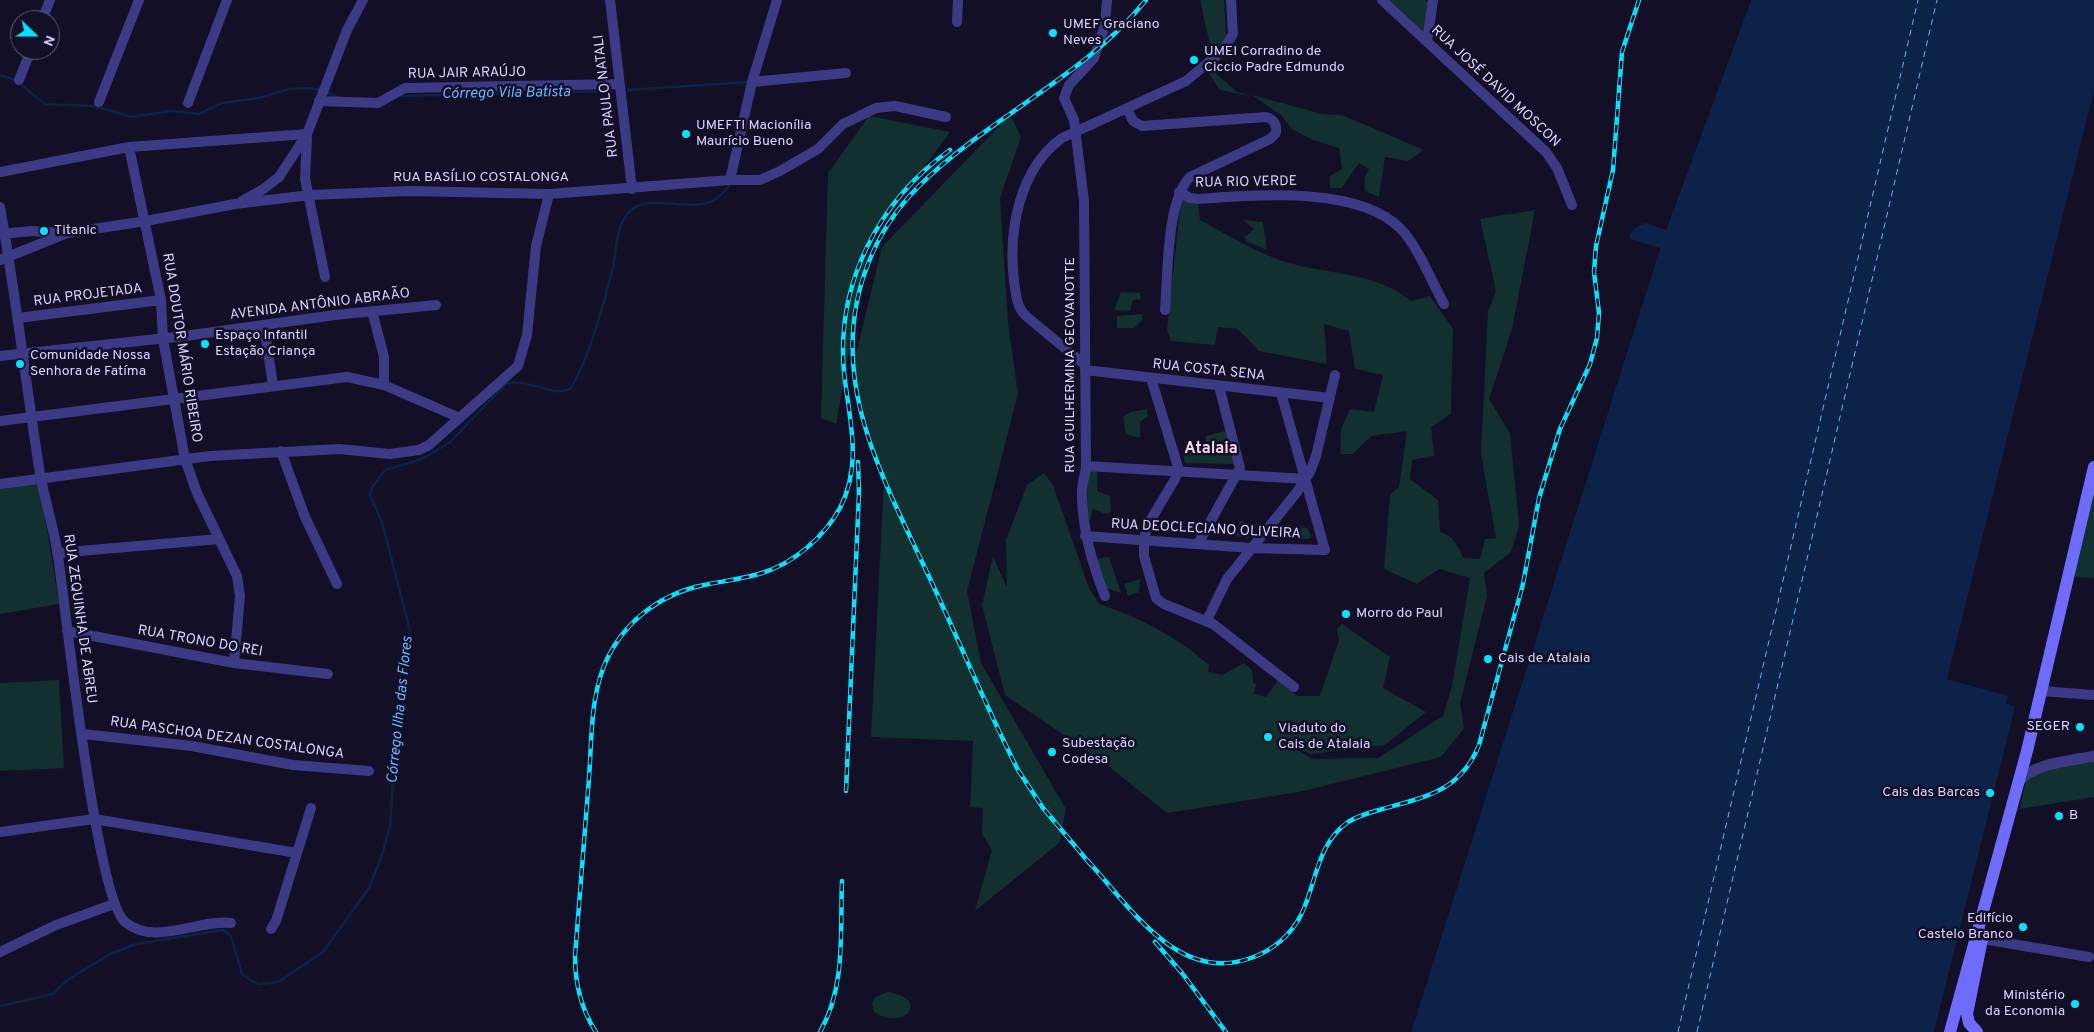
<!DOCTYPE html>
<html>
<head>
<meta charset="utf-8">
<style>
  body { margin:0 }
  #map { position:relative; width:2094px; height:1032px; overflow:hidden; background:#130f26; font-family:Overpass,sans-serif }
  canvas { display:block }
  .north { position:absolute; left:10px; top:10px; width:50px; height:50px; box-sizing:border-box; background:#130f26; border:1px solid #625e7d; border-radius:50%; rotate:112deg; font-size:14px; font-weight:700; line-height:20px; text-align:center; color:#d9d4ff }
  .north::after { content:''; display:block; margin:auto; width:18px; height:22px; background:#00e5ff; clip-path:polygon(50% 0,100% 100%,50% 72%,0 100%) }
</style>
</head>
<body>
<div id="map">
<canvas width="2094" height="1032"></canvas>
<div class="north">N</div>
</div>
<script>
const g = document.querySelector('canvas').getContext('2d');
g.lineJoin = 'round';
function fill(path, color) { g.fillStyle = color; g.fill(path, 'evenodd'); }
function stroke(path, color, width, dash) { g.strokeStyle = color; g.lineWidth = width; g.lineCap = dash ? 'butt' : 'round'; g.setLineDash(dash || []); g.stroke(path); }
function label(font, color, halo, rows, align = 'center') {
  g.font = font + ' Overpass,sans-serif'; g.lineWidth = 5; g.setLineDash([]); g.textBaseline = 'middle'; g.strokeStyle = halo; g.fillStyle = color; for (const [text, x, y, turn = 0] of rows) {
    g.save(); g.translate(x, y); g.rotate((+turn || 0) * Math.PI / 180); g.textAlign = isNaN(turn) ? turn : align; if (halo) g.strokeText(text, 0, 0); g.fillText(text, 0, 0); g.restore();
  }
}
fill(new Path2D(`
  M 1200,0 L 1224,0 L 1226,35 L 1222,44 L 1229,51 L 1219,61 L 1212,54 Z
  M 1390,0 L 1425,0 L 1430,4 L 1424,32 Z
  M 1212,70 L 1237,92 L 1250,96 L 1220,90 L 1208,72 Z
  M 1252,95 L 1322,114 L 1342,115 L 1424,150 L 1408,161 L 1385,157 L 1379,197 L 1365,191 L 1365,177 L 1369,169 L 1359,163 L 1342,188 L 1330,188 L 1330,176 L 1342,169 L 1339,148 L 1313,140 L 1292,129 L 1281,115 Z
  M 1010,115 L 1021,137 L 1000,198 L 1008,323 L 1018,394 L 967,591 L 981,663 L 1066,809 L 1059,843 L 975,911 L 992,850 L 982,834 L 983,808 L 970,807 L 973,741 L 871,737 L 884,479 L 852,371 L 882,247 Z
  M 869,116 L 950,132 L 869,242 L 836,424 L 821,418 L 828,173 Z
  M 1181,199 L 1198,205 L 1200,220 C 1228,235 1258,254 1289,263 C 1332,275 1375,272 1411,301 L 1430,296 L 1453,329 L 1451,414 L 1431,427 L 1434,456 L 1412,460 L 1410,479 L 1438,500 L 1440,532 C 1453,535 1458,546 1463,558 L 1480,559 L 1485,539 L 1496,538 L 1481,454 L 1488,312 L 1496,291 L 1480,219 L 1535,210 L 1512,329 L 1489,399 L 1510,433 L 1519,526 L 1511,552 L 1484,573 L 1487,596 L 1460,703 L 1464,728 L 1441,757 L 1299,792 L 1167,813 L 1102,761 L 1005,695 L 982,605 L 993,556 L 1007,588 L 1006,540 L 1027,485 L 1044,473 L 1053,485 L 1089,588 L 1099,604 C 1140,618 1176,636 1209,665 L 1208,672 L 1222,675 L 1244,663 L 1252,670 L 1253,682 L 1256,685 L 1254,694 L 1266,697 L 1278,680 L 1297,696 L 1320,696 L 1339,640 L 1337,629 L 1342,624 L 1390,657 L 1383,688 L 1426,712 L 1385,745 L 1310,754 L 1293,747 L 1312,759 L 1378,758 L 1443,716 L 1452,686 L 1470,578 L 1439,569 L 1417,584 L 1384,569 L 1390,495 L 1399,487 L 1407,431 L 1371,436 L 1353,454 L 1340,454 L 1341,429 L 1350,409 L 1374,412 L 1383,375 L 1355,369 L 1349,331 L 1324,324 L 1327,364 L 1259,351 L 1238,329 L 1218,327 L 1215,345 L 1171,341 L 1167,330 Z
  M 1243,220 L 1263,222 L 1267,250 L 1246,241 L 1245,237 L 1254,229 Z
  M 1121,292 L 1140,293 L 1141,299 L 1133,300 L 1130,311 L 1114,310 Z
  M 1142,314 L 1143,319 L 1134,328 L 1117,328 L 1117,316 Z
  M 1147,409 L 1148,416 L 1140,422 L 1140,438 L 1126,434 L 1123,417 L 1131,412 Z
  M 1225,431 L 1235,464 L 1185,463 L 1183,453 L 1204,446 L 1206,436 Z
  M 1088,470 L 1097,470 L 1097,491 L 1110,496 L 1111,512 L 1106,514 L 1093,509 L 1090,521 L 1087,524 Z
  M 2094,475 L 2094,578 L 2074,577 Z
  M 39,480 L 59,604 L 0,614 L 0,486 Z
  M 1157,518 L 1169,524 L 1165,532 L 1152,531 Z
  M 1240,521 L 1257,525 L 1250,538 L 1235,536 Z
  M 1298,527 L 1307,528 L 1312,538 L 1298,540 Z
  M 1109,557 L 1121,593 L 1106,588 L 1095,559 Z
  M 1140,579 L 1139,592 L 1128,596 L 1124,584 Z
  M 59,680 L 64,768 L 0,771 L 0,683 Z
  M 2094,760 L 2094,797 L 2020,809 L 2027,774 Z
  M 888,992 C 932,999 904,1032 874,1012 L 872,1003 L 875,997 Z`), '#12302f');
fill(new Path2D(`
  M 1751,0 L 2094,0 L 2094,90 L 1947,679 L 2008,696 L 2006,703 L 2015,707 L 1934,1032 L 1411,1032 L 1660,249 L 1630,239 C 1629,228 1638,226 1647,223 L 1666,230 Z`), '#0c2248');
fill(new Path2D(`
  M 1748,0 L 1751,0 L 1666,230 L 1644,221 L 1648,220 L 1664,227 Z
  M 1630,239 L 1660,248 L 1411,1032 L 1408,1032 L 1657,250 L 1630,241 Z`), '#130f26');
stroke(new Path2D(`
  M 0,75 L 15,80 L 45,104 L 94,106 L 132,117 L 171,111 L 199,114 L 222,103 L 259,98 L 289,89 L 307,88 L 321,90
  M 628,90 L 749,82
  M 326,92 L 337,97
  M 399,96 L 612,91
  M 0,1006 L 53,994 L 66,981 L 110,954 L 136,944 L 223,930 L 231,936 L 242,974 L 253,982 L 260,984 L 278,982 L 323,952 L 369,888 L 382,855 L 390,826 L 395,750 L 411,642 L 409,627 L 382,522 L 370,495 L 372,487 L 385,470 L 422,459 L 450,442 L 506,384 C 525,377 554,398 570,389 C 587,365 605,300 612,271 C 616,253 616,227 628,213 C 645,191 689,213 712,201 C 719,198 724,192 729,186`), '#0c2248', 2.5);
stroke(new Path2D(`
  M 1678,1032 L 1918,0
  M 1697,1032 L 1937,0`), '#62b6ff', 1, [6, 5]);
stroke(new Path2D(`
  M 610,0 L 632,189
  M 1382,0 L 1546,152 L 1557,168 L 1572,205
  M 42,20 L 50,0
  M 957,22 L 958,0
  M 1427,42 L 1433,0
  M 1225,47 L 1233,34 L 1231,0
  M 19,80 L 31,50
  M 752,82 L 846,73
  M 319,101 L 378,103 L 405,88 L 620,84
  M 99,102 L 139,0
  M 188,103 L 227,0
  M 1127,109 L 1133,121 L 1142,126 L 1266,117 C 1274,119 1277,125 1276,133 L 1270,139 L 1190,177 C 1166,202 1168,275 1165,310
  M 307,138 L 305,178 L 325,277
  M 129,147 L 161,300 L 163,339 L 185,459 L 197,493 L 237,576 L 240,596 L 234,663
  M 0,172 L 129,147 L 307,134
  M 730,180 L 752,82 L 777,0
  M 1179,192 L 1190,198 L 1198,199 C 1254,195 1358,185 1401,229 C 1418,247 1432,282 1444,304
  M 242,201 L 262,190 L 279,177 L 307,134 L 347,30 L 363,0
  M 0,207 C 16,296 26,385 40,474 C 45,501 54,528 58,556 C 66,611 96,897 125,922 C 155,947 198,919 231,923
  M 0,234 L 32,231 L 63,233
  M 0,260 L 67,233 L 146,221 L 235,204 L 310,195 L 408,191 L 549,194 L 730,180 L 760,180 L 780,171 L 818,149 L 843,124 L 876,108 L 895,106 L 946,117
  M 372,311 L 384,357 L 384,385
  M 18,318 L 161,300
  M 264,326 L 273,385
  M 0,356 L 185,336 L 335,315 L 436,305
  M 1085,365 L 1026,316 C 1016,307 1016,293 1014,281 C 1008,231 1019,169 1062,138 L 1186,81 L 1215,57
  M 1085,370 L 1330,398
  M 1151,378 L 1178,467 L 1175,479 L 1147,526 L 1144,540 L 1144,556 L 1156,598 L 1164,604 L 1213,624 L 1294,687
  M 0,421 L 347,377 L 384,385 L 460,418
  M 281,451 L 305,517 L 337,584
  M 1086,466 L 1306,479
  M 0,484 L 210,456 L 339,449 L 390,454 L 419,450 L 429,445 L 518,366 L 527,335 L 536,246 L 549,194
  M 1085,536 L 1251,548 L 1325,550 L 1281,393
  M 1198,544 L 1240,468 L 1219,386
  M 57,553 L 219,539
  M 1105,596 C 1092,564 1083,532 1082,497 C 1081,486 1085,476 1086,466 L 1084,201 L 1074,120 L 1064,98 L 1069,85 L 1094,58 L 1105,25 L 1107,0
  M 1207,620 L 1227,579 L 1297,492 L 1310,472 L 1316,456 L 1335,375
  M 67,631 L 234,663 L 328,674
  M 2041,691 L 2094,695
  M 83,734 L 192,746 L 293,765 L 369,771
  M 0,832 L 94,819 L 297,853
  M 271,929 L 276,921 L 311,808
  M 1983,939 L 2089,957
  M 0,952 L 56,925 L 114,904`), '#3d3a85', 10);
stroke(new Path2D(`
  M 2018,783 C 2031,763 2071,761 2094,756`), '#3d3a85', 11);
stroke(new Path2D(`
  M 1950,1032 L 2027,751 L 2094,467
  M 1977,1032 L 1969,1023 L 1967,1014 L 1983,934`), '#6f6bff', 12);
const rail = new Path2D(`
  M 846,791 L 859,492 L 858,462
  M 1088,861 C 1130,907 1178,984 1251,958 C 1272,951 1291,935 1301,915 C 1317,882 1316,845 1348,822 C 1358,816 1368,813 1379,810 C 1423,797 1460,793 1479,745 L 1523,584 L 1539,498 L 1560,429 L 1590,364 L 1597,338 L 1599,313 L 1594,272 L 1596,246 L 1613,170 L 1622,52 L 1639,0
  M 1091,865 L 1043,808 L 1018,770 C 987,709 961,645 932,583 C 885,481 823,379 868,264 C 879,235 897,208 919,186 C 989,117 1084,77 1146,0
  M 1155,942 L 1182,973 L 1226,1032
  M 596,1032 C 581,1009 575,983 575,956 C 580,897 584,837 589,778 C 592,738 590,693 608,657 C 627,619 663,593 704,585 C 723,581 743,579 762,573 C 794,563 824,537 840,508 C 863,463 849,419 844,372 C 836,284 878,201 950,150
  M 820,1032 C 846,987 840,931 842,881`);
stroke(rail, '#00e5ff', 4.5);
stroke(rail, '#130f26', 2.5, [8]);
for (const [x, y, r, color] of [
  [1053,33,5,"#00e5ff"],
  [1194,60,5,"#00e5ff"],
  [686,134,5,"#00e5ff"],
  [44,231,5,"#00e5ff"],
  [205,344,5,"#00e5ff"],
  [20,364,5,"#00e5ff"],
  [1346,614,5,"#00e5ff"],
  [1488,659,5,"#00e5ff"],
  [2080,727,5,"#00e5ff"],
  [1268,737,5,"#00e5ff"],
  [1052,752,5,"#00e5ff"],
  [1990,793,5,"#00e5ff"],
  [2059,816,5,"#00e5ff"],
  [2023,927,5,"#00e5ff"],
  [2075,1004,5,"#00e5ff"]
]) { const dot = new Path2D(); dot.arc(x, y, r, 0, 2 * Math.PI); g.fillStyle = color; g.fill(dot); stroke(dot, '#130f26', 2); }
label('14px', '#d9d4ff', '#130f26', [
  ["UMEF Graciano",1063,25],
  ["Neves",1063,41],
  ["UMEI Corradino de",1204,52],
  ["Ciccio Padre Edmundo",1204,68],
  ["UMEFTI Macionília",696,126],
  ["Maurício Bueno",696,142],
  ["Titanic",54,231],
  ["Espaço Infantil",215,336],
  ["Estação Criança",215,352],
  ["Comunidade Nossa",30,356],
  ["Senhora de Fatíma",30,372],
  ["Morro do Paul",1356,614],
  ["Cais de Atalaia",1498,659],
  ["SEGER",2070,727,"right"],
  ["Viaduto do",1278,729],
  ["Cais de Atalaia",1278,745],
  ["Subestação",1062,744],
  ["Codesa",1062,760],
  ["Cais das Barcas",1980,793,"right"],
  ["B",2069,816],
  ["Edifício",2013,919,"right"],
  ["Castelo Branco",2013,935,"right"],
  ["Ministério",2065,996,"right"],
  ["da Economia",2065,1012,"right"]
], 'left');
label('14px', '#d9d4ff', '#130f26', [
  ["RUA JAIR ARAÚJO",467,74,-1],
  ["RUA JOSÉ DAVID MOSCON",1495,87,43],
  ["RUA PAULO NATALI",607,96,-97],
  ["RUA BASÍLIO COSTALONGA",481,178],
  ["RUA RIO VERDE",1246,183,-1],
  ["RUA PROJETADA",88,296,-7],
  ["AVENIDA ANTÔNIO ABRAÃO",320,305,-7],
  ["RUA DOUTOR MÁRIO RIBEIRO",181,348,81],
  ["RUA GUILHERMINA GEOVANOTTE",1071,365,-90],
  ["RUA COSTA SENA",1209,371,6],
  ["RUA DEOCLECIANO OLIVEIRA",1206,530,3],
  ["RUA ZEQUINHA DE ABREU",79,619,82],
  ["RUA TRONO DO REI",200,642,10],
  ["RUA PASCHOA DEZAN COSTALONGA",227,739,8]
]);
label('italic 15px', '#62b6ff', '#130f26', [
  ["Córrego Vila Batista",506,94,-1],
  ["Córrego Ilha das Flores",401,710,-84]
]);
label('bold 16px', '#ffd6f0', '#130f26', [
  ["Atalaia",1211,450]
]);
</script>
</body>
</html>
